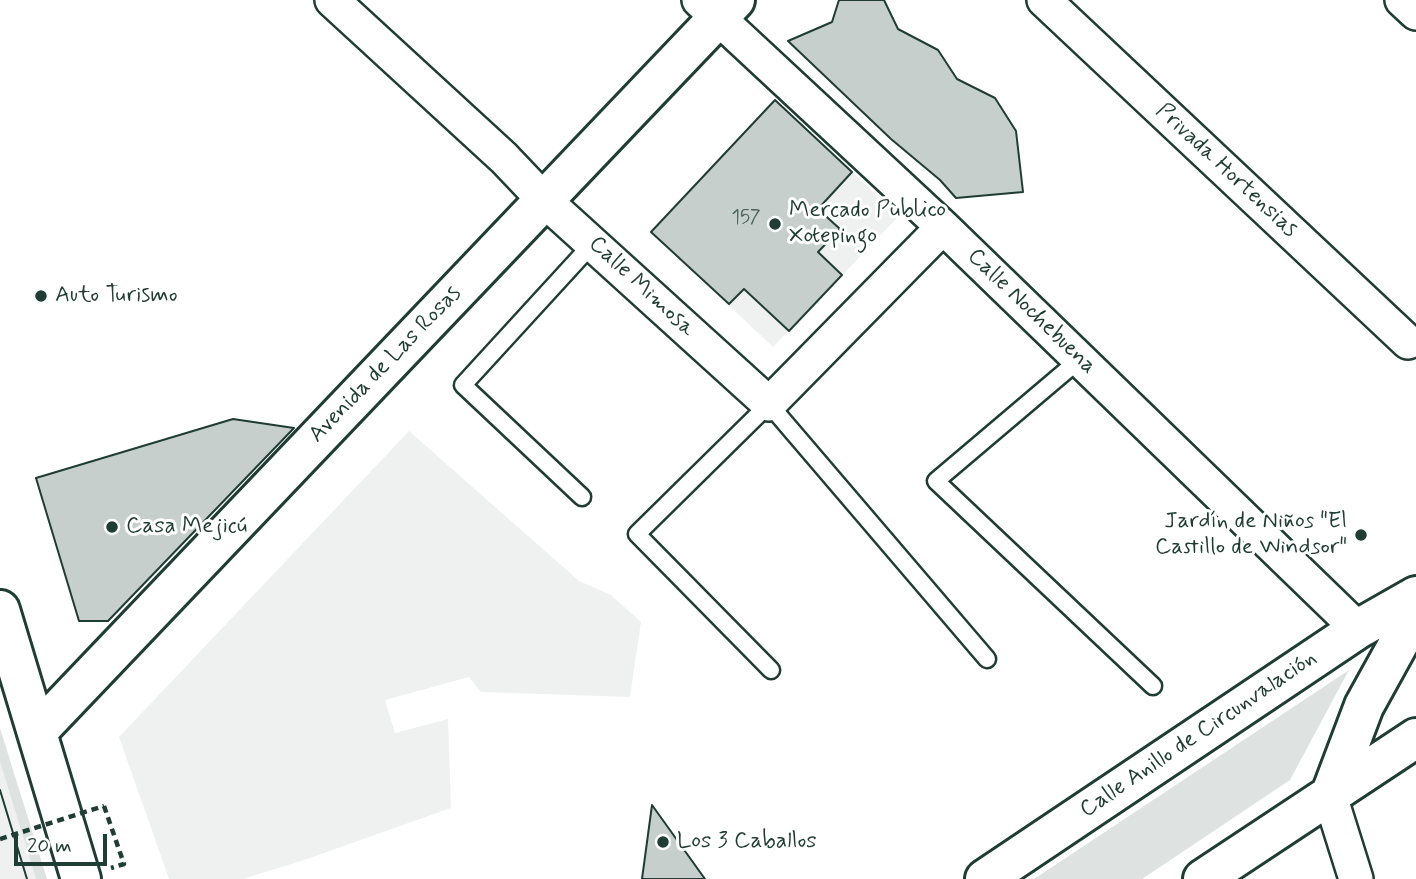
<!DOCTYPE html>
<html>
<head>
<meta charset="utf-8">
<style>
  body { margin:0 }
  #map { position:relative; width:1416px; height:879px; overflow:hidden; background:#fff; font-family:Mynerve,sans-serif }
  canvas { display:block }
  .scale { position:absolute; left:14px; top:834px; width:93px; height:32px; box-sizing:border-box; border:4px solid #1f3d34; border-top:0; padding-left:9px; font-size:21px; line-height:24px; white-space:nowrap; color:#1f3d34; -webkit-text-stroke:5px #fff; paint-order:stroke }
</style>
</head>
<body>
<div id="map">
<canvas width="1416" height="879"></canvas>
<div class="scale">20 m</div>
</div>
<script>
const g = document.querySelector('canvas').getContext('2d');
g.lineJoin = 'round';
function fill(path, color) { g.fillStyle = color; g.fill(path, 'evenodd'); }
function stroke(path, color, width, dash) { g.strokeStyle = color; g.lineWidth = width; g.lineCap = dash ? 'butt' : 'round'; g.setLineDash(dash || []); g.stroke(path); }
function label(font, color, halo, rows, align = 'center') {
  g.font = font + ' Mynerve,sans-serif'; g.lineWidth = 6; g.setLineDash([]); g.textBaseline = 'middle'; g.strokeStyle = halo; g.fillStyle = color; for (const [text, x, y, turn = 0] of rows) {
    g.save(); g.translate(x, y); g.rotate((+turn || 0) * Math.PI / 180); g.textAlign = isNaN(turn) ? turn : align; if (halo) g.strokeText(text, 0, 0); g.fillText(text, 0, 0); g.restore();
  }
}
fill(new Path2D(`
  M 775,100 L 899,216 L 773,347 L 651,232 Z
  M 409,431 L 579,581 L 611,595 L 641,622 L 630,697 L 481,692 L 469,677 L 385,700 L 395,733 L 448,719 L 451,808 L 304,860 L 243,879 L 169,879 L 119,737 Z
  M 0,762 L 36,879 L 0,879 Z`), '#eef1f0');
fill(new Path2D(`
  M 1349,670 L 1290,780 L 1142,879 L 1034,879 Z
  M 0,728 L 47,879 L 36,879 L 0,762 Z`), '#dee3e2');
const building = new Path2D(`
  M 839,0 L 884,0 L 898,29 L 938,50 L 957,79 L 995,98 L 1016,131 L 1023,192 L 956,198 L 940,180 L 891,139 L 788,41 L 832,22 Z
  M 775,100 L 852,172 L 818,209 L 840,229 L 818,252 L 842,275 L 789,331 L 744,289 L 729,304 L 651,232 Z
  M 233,419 L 294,428 L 108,621 L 79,621 L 36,478 Z
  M 652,805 L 705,879 L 642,879 Z`);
fill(building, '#c7cfcc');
stroke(building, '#1f3d34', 2);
const lane = new Path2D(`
  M 1080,359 L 936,481 L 1153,686
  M 582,497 L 463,385 L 594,242
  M 771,670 L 637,534 L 769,404 L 987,659`);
const street = new Path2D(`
  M 332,0 L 504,158 L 543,199 L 769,404 L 943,227
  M 699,0 L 943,227 L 1358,629
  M 1044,0 L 1408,342
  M 1402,0 L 1416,13
  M 1330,796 L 1356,879`);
const secondary = new Path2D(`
  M 38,731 L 735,0
  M 1330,796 L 1364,706 L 1416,612
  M 985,879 L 1358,629 L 1416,596
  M 1203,879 L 1416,738`);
const highway = new Path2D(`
  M 0,610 L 81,879`);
stroke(lane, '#1f3d34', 21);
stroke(street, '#1f3d34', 38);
stroke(secondary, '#1f3d34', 44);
stroke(highway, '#1f3d34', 44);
stroke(new Path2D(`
  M 104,806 L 124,864 L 111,868`), '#1f3d34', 4.5, [7, 5]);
stroke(lane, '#fff', 16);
stroke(street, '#fff', 33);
stroke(secondary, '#fff', 38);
stroke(highway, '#fff', 38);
stroke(new Path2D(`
  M 0,790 L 27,879`), '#1f3d34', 2);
stroke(new Path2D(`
  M 0,839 L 104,806`), '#1f3d34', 4.5, [7, 5]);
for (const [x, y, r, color] of [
  [775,224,7,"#1f3d34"],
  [41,296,7,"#1f3d34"],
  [112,527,7,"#1f3d34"],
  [1361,535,7,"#1f3d34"],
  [663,842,7,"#1f3d34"]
]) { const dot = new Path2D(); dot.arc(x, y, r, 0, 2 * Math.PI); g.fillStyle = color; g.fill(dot); stroke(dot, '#fff', 2.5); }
label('19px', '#49625a', null, [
  ["157",746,219]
]);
label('23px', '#1f3d34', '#fff', [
  ["Privada Hortensias",1226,171,43],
  ["Calle Mimosa",641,287,43],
  ["Calle Nochebuena",1031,312,44],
  ["Avenida de Las Rosas",386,365,-46],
  ["Calle Anillo de Circunvalación",1199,735,-34]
]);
label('23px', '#1f3d34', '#fff', [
  ["Mercado Publico",789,211],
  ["Xotepingo",789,237],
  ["Auto Turismo",55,296],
  ["Jardín de Niños \"El",1347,522,"right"],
  ["Castillo de Windsor\"",1347,548,"right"],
  ["Casa Mejicú",126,527],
  ["Los 3 Caballos",677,842]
], 'left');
</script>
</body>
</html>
